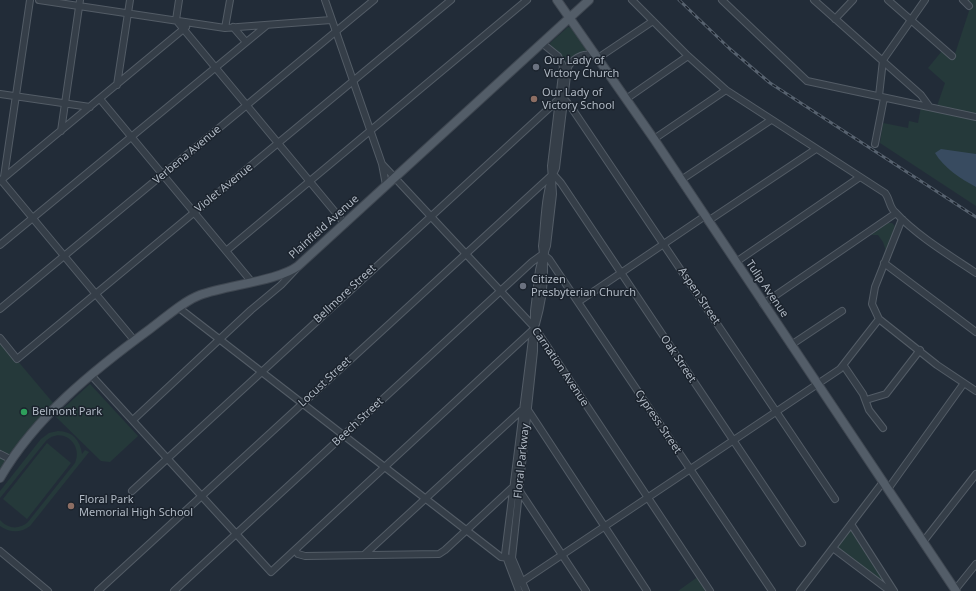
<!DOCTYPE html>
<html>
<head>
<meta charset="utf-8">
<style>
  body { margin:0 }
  canvas { display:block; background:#222c38 }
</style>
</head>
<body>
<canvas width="976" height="591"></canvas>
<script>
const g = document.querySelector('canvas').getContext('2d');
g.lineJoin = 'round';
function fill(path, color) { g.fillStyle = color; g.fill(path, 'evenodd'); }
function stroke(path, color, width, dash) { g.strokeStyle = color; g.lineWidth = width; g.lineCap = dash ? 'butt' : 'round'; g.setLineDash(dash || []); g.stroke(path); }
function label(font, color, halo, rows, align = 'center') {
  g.font = font + ' "Noto Sans",sans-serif'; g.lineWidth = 3; g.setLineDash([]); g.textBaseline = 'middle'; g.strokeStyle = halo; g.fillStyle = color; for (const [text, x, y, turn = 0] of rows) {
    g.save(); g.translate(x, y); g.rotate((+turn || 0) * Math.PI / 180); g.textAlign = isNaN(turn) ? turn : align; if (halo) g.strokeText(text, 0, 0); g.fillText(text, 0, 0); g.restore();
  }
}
fill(new Path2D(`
  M 964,0 L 976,0 L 976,206 L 880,143 L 883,123 L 908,128 L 909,121 L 918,123 L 921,107 L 937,106 L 945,83 L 928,68 L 942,51 L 953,60 L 971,5 Z
  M 568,27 L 573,28 L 587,49 L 587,51 L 579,54 L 567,62 L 551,47 L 550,43 Z
  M 888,223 L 892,223 L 895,226 L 886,251 L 883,242 L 878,235 L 871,235 Z
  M 0,340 L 54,404 L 0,470 Z
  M 90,384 L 138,436 L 110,462 L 101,461 L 55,416 Z
  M 58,431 C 72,431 80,440 82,454 L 85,450 L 89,452 L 30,526 C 21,533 10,533 0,526 L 0,520 C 8,529 19,530 28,522 L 75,463 C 84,443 60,425 45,442 L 0,498 L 0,491 L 41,439 L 49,433 Z
  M 47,443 L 71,463 L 27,519 L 3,499 Z
  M 850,529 L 891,589 L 837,547 Z
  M 699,576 L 710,591 L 678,591 Z`), '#25393a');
fill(new Path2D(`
  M 941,149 L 976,154 L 976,187 C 961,179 944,168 935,153 Z`), '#384b60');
const minor = new Path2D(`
  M 39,0 L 225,28 L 331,20
  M 179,0 L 176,20 L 345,224
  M 325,0 L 382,164 L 535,328 L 710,591
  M 632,0 L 688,56 L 726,90 L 885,193 C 890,199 889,207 895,212 C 916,235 949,255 976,273
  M 722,0 L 807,81 L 976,117
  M 814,0 L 921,95 L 929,106
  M 888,0 L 952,56
  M 963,0 L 969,6
  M 835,19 L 853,0
  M 233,27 L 246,42
  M 225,28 L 230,0
  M 117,85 L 130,0
  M 0,94 L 90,107
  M 879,96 L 883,60 L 925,0
  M 100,99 L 251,281
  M 626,99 L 688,56
  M 61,131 L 80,0
  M 654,139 L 726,90
  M 875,144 L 884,98
  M 382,164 L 386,185
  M 553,174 L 561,183 L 802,543
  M 4,177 L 30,0
  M 1,180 L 134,340
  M 681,180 L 771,120
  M 0,181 L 186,27
  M 902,219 L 875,287 L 872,304 L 879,319 L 937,365 L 976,391
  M 708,221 L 816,149
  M 0,245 L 266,26
  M 226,251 L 527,0
  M 736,262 L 860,177
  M 884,263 L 976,332
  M 578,302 L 705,216
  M 763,304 L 896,213
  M 179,308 L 501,557 L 509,558
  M 0,309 L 374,0
  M 536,324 C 541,307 544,288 544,271 C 544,262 543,255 547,246 L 553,194 L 551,166 L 563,66 L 558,56 L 543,44
  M 0,338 L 17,359 L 451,0
  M 791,345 L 842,311
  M 844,366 L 863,394 L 869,410 L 883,428
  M 91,375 L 271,572 L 535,328
  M 866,400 L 886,394 L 920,350
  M 133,420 L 251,310 L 281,285 L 297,268
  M 0,454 L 12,460
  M 888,489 L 964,383
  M 132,491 L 559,99 L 564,99 L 571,107 L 835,499
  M 851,524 L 894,591
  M 923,542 L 976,474
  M 833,548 L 890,591
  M 295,550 L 298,554 L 305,556 L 439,554 L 445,550 L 512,488 L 519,490 L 586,591
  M 0,551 L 48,591
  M 364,555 L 522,410 L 528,410 L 647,591
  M 520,583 L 840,369 L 879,319
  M 955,590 L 976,564
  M 98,591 L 553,174
  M 174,591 L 532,262 L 543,254 L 549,259 L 772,591
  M 519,591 L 505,554 L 532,339
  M 526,591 L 512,558 L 534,351 L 534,311 L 539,270 L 543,254 L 542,246 C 545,221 544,190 556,168 L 568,67 C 575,56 586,51 598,58 L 653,21
  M 800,591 L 883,482`);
const major = new Path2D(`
  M 557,0 L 654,139 L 956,591
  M 0,478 C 35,417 94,370 150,329 C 165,318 182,302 200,295 C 227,285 278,281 298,266 L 589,0`);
stroke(minor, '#535c66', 8);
stroke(major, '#3f4751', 10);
stroke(minor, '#353e48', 6);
stroke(major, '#535d68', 8);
const rail = new Path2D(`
  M 679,0 L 730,49 L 770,83 L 976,217`);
stroke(rail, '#57626f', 3);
stroke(rail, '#1b232d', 1.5, [4.5]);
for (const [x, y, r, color] of [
  [536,67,4,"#6b7280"],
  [534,99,4,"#8d6e63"],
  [523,286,4,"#6b7280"],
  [24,412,4,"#2e9e5b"],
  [71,506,4,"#8d6e63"]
]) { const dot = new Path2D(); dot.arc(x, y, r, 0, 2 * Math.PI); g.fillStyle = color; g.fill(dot); stroke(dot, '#1b232d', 1.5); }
label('11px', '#b0b9c4', '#1b232d', [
  ["Our Lady of",544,61],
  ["Victory Church",544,74],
  ["Our Lady of",542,93],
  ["Victory School",542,106],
  ["Citizen",531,280],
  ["Presbyterian Church",531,293],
  ["Belmont Park",32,412],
  ["Floral Park",79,500],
  ["Memorial High School",79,513]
], 'left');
label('11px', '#b0b9c4', '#1b232d', [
  ["Verbena Avenue",187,155,-40],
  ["Violet Avenue",224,188,-39],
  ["Plainfield Avenue",324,227,-42],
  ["Tulip Avenue",767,289,56],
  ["Bellmore Street",345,294,-43],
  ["Aspen Street",699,296,56],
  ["Oak Street",678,359,56],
  ["Carnation Avenue",560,367,56],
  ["Locust Street",325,382,-43],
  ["Beech Street",358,422,-43],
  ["Cypress Street",658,422,56],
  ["Floral Parkway",522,461,-84]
]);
</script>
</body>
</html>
